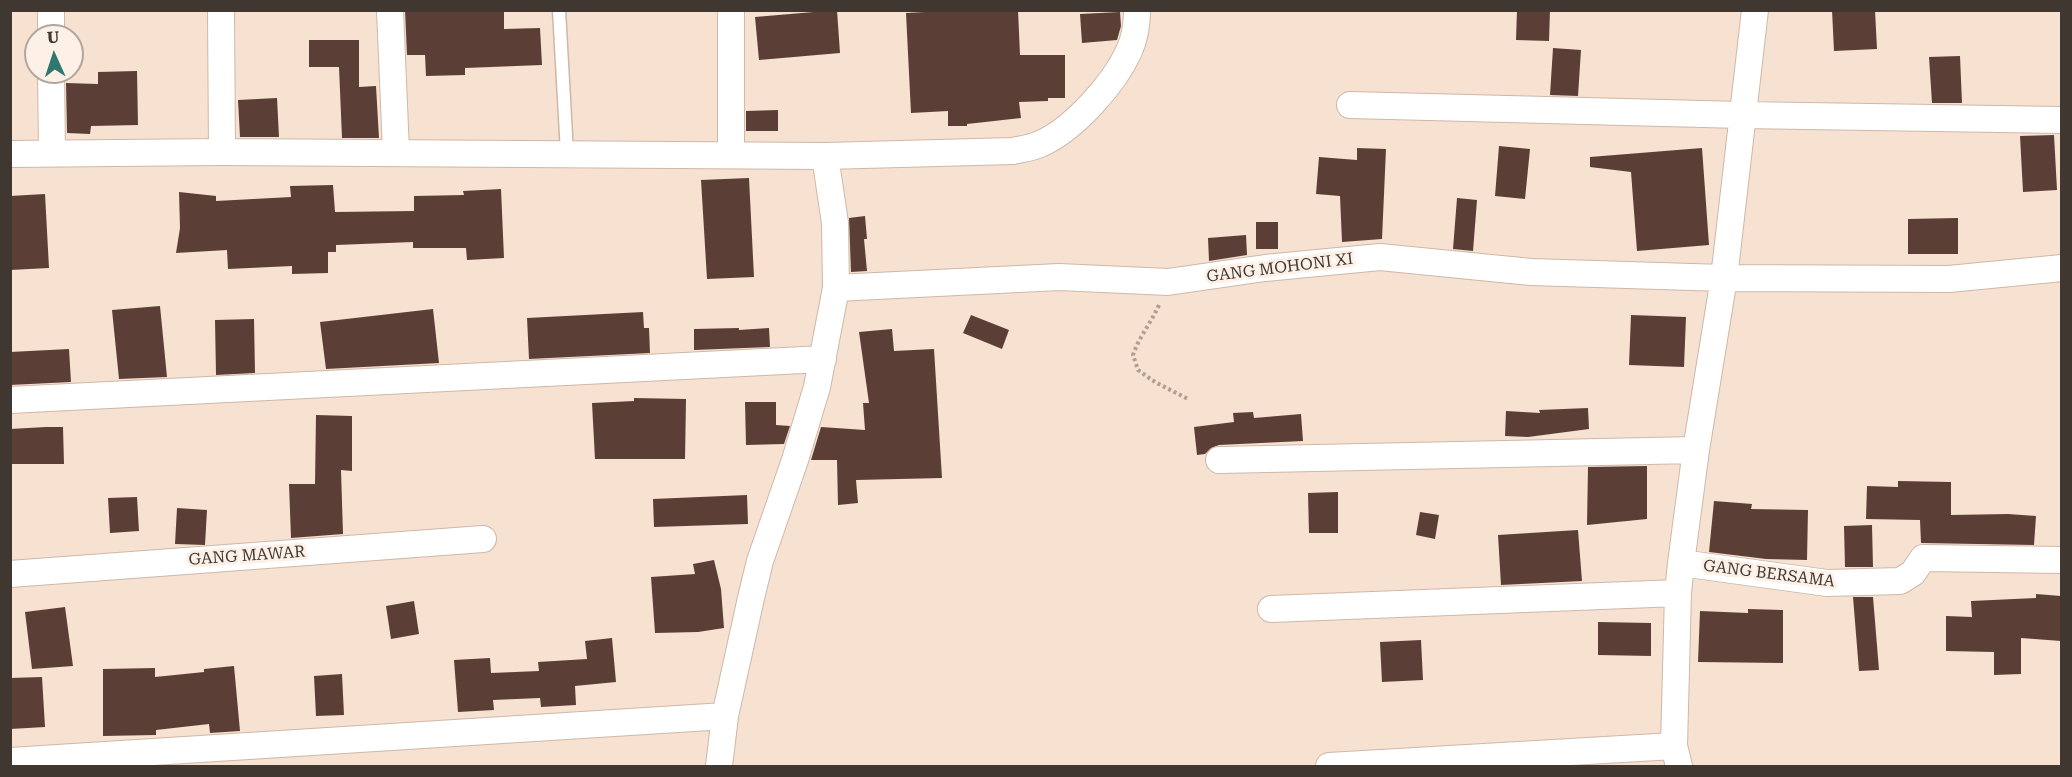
<!DOCTYPE html>
<html>
<head>
<meta charset="utf-8">
<style>
  body { margin:0 }
  #map { position:relative; width:2072px; height:777px; overflow:hidden; background:#f7e1d1; font-family:"Roboto Serif",serif }
  canvas { display:block }
  .frame { position:absolute; inset:0; border:12px solid #403731; pointer-events:none }
  .north { position:absolute; left:24px; top:24px; width:60px; height:60px; box-sizing:border-box; background:#fdf0e6; border:2px solid #b1a69e; border-radius:50%; rotate:357deg; font-size:16px; font-weight:700; line-height:24px; text-align:center; color:#403731 }
  .north::after { content:''; display:block; margin:auto; width:21px; height:27px; background:#30776d; clip-path:polygon(50% 0,100% 100%,50% 72%,0 100%) }
</style>
</head>
<body>
<div id="map">
<canvas width="2072" height="777"></canvas>
<div class="frame"></div>
<div class="north">U</div>
</div>
<script>
const g = document.querySelector('canvas').getContext('2d');
g.lineJoin = 'round';
function fill(path, color) { g.fillStyle = color; g.fill(path, 'evenodd'); }
function stroke(path, color, width, dash) { g.strokeStyle = color; g.lineWidth = width; g.lineCap = dash ? 'butt' : 'round'; g.setLineDash(dash || []); g.stroke(path); }
function label(font, color, halo, rows, align = 'center') {
  g.font = font + ' "Roboto Serif",serif'; g.lineWidth = 6; g.setLineDash([]); g.textBaseline = 'middle'; g.strokeStyle = halo; g.fillStyle = color; for (const [text, x, y, turn = 0] of rows) {
    g.save(); g.translate(x, y); g.rotate((+turn || 0) * Math.PI / 180); g.textAlign = isNaN(turn) ? turn : align; if (halo) g.strokeText(text, 0, 0); g.fillText(text, 0, 0); g.restore();
  }
}
fill(new Path2D(`
  M 405,10 L 504,10 L 504,29 L 540,28 L 542,65 L 465,68 L 465,75 L 426,76 L 425,55 L 407,55 Z
  M 837,10 L 840,53 L 759,60 L 755,17 Z
  M 962,10 L 1018,10 L 1020,55 L 1065,55 L 1065,98 L 1048,98 L 1048,101 L 1019,102 L 1021,118 L 967,124 L 967,126 L 948,126 L 948,111 L 911,113 L 906,13 Z
  M 1517,10 L 1550,10 L 1549,41 L 1516,40 Z
  M 1832,10 L 1875,10 L 1877,49 L 1834,51 Z
  M 1120,12 L 1121,26 L 1117,40 L 1082,43 L 1080,14 Z
  M 309,40 L 359,40 L 359,87 L 376,86 L 379,138 L 342,138 L 339,67 L 309,67 Z
  M 1553,48 L 1581,50 L 1578,96 L 1550,95 Z
  M 1960,56 L 1962,103 L 1932,103 L 1929,57 Z
  M 137,71 L 138,125 L 91,126 L 90,134 L 67,133 L 66,83 L 98,84 L 98,72 Z
  M 277,98 L 279,137 L 240,137 L 238,100 Z
  M 778,110 L 778,131 L 746,131 L 746,111 Z
  M 2054,135 L 2057,190 L 2023,192 L 2020,136 Z
  M 1499,146 L 1530,149 L 1525,199 L 1495,196 Z
  M 1357,148 L 1386,149 L 1382,239 L 1342,242 L 1340,196 L 1316,194 L 1319,157 L 1357,160 Z
  M 1702,148 L 1709,245 L 1637,251 L 1631,172 L 1590,167 L 1590,157 Z
  M 749,178 L 754,277 L 707,279 L 701,180 Z
  M 333,185 L 335,212 L 414,211 L 414,196 L 464,195 L 463,191 L 501,189 L 504,258 L 467,260 L 466,248 L 413,248 L 413,242 L 336,245 L 336,252 L 328,252 L 328,273 L 292,274 L 292,266 L 228,269 L 227,250 L 176,253 L 180,228 L 179,192 L 216,196 L 216,201 L 291,197 L 290,186 Z
  M 45,194 L 49,268 L 10,270 L 10,196 Z
  M 1457,198 L 1477,200 L 1473,251 L 1453,249 Z
  M 865,216 L 867,239 L 864,239 L 867,271 L 851,272 L 849,218 Z
  M 1958,218 L 1958,254 L 1908,254 L 1908,219 Z
  M 1256,222 L 1278,222 L 1278,249 L 1256,249 Z
  M 1246,235 L 1247,255 L 1209,261 L 1208,238 Z
  M 160,306 L 167,377 L 119,379 L 112,310 Z
  M 433,309 L 439,363 L 326,369 L 320,322 Z
  M 643,312 L 644,328 L 649,328 L 650,353 L 529,359 L 527,318 Z
  M 971,315 L 1009,330 L 1002,349 L 963,333 Z
  M 1631,315 L 1686,317 L 1684,367 L 1629,365 Z
  M 254,319 L 255,373 L 216,375 L 215,320 Z
  M 739,328 L 739,330 L 769,328 L 770,347 L 694,350 L 694,329 Z
  M 892,329 L 894,351 L 934,349 L 942,478 L 856,480 L 858,503 L 838,505 L 837,460 L 811,460 L 821,427 L 865,430 L 863,403 L 869,403 L 859,332 Z
  M 69,349 L 71,382 L 10,385 L 10,352 Z
  M 634,398 L 686,399 L 685,459 L 595,459 L 592,403 L 634,401 Z
  M 745,402 L 776,402 L 776,425 L 790,426 L 784,444 L 746,445 Z
  M 1588,408 L 1589,429 L 1528,437 L 1505,436 L 1506,411 L 1540,413 L 1539,410 Z
  M 1253,412 L 1254,418 L 1301,414 L 1303,441 L 1219,445 L 1211,448 L 1205,454 L 1197,455 L 1194,427 L 1234,422 L 1233,413 Z
  M 316,415 L 352,416 L 352,471 L 341,470 L 343,534 L 291,538 L 289,484 L 315,484 Z
  M 46,427 L 63,427 L 64,464 L 10,464 L 10,429 Z
  M 1647,466 L 1647,519 L 1587,525 L 1588,467 Z
  M 1898,481 L 1951,482 L 1951,515 L 2008,514 L 2036,516 L 2034,545 L 1921,543 L 1920,520 L 1866,519 L 1867,486 L 1898,487 Z
  M 1338,492 L 1338,533 L 1309,533 L 1308,493 Z
  M 747,495 L 748,524 L 654,527 L 653,499 Z
  M 137,497 L 139,531 L 110,533 L 108,498 Z
  M 1714,501 L 1752,504 L 1751,509 L 1808,510 L 1807,560 L 1766,559 L 1709,552 Z
  M 177,508 L 207,510 L 205,545 L 175,544 Z
  M 1420,512 L 1439,515 L 1435,539 L 1416,535 Z
  M 1872,525 L 1873,567 L 1845,567 L 1844,526 Z
  M 1578,530 L 1582,581 L 1501,585 L 1498,535 Z
  M 714,560 L 721,589 L 724,628 L 698,632 L 655,633 L 651,577 L 695,574 L 693,564 Z
  M 2036,594 L 2061,596 L 2061,641 L 2021,638 L 2021,674 L 1994,675 L 1994,652 L 1946,651 L 1946,616 L 1972,617 L 1971,601 L 2036,598 Z
  M 1853,597 L 1873,597 L 1879,670 L 1859,671 Z
  M 414,601 L 419,634 L 391,639 L 386,606 Z
  M 65,607 L 73,666 L 32,669 L 25,612 Z
  M 1748,609 L 1783,610 L 1783,663 L 1698,662 L 1700,611 L 1748,613 Z
  M 1598,622 L 1651,623 L 1651,656 L 1598,655 Z
  M 612,638 L 616,682 L 575,686 L 576,705 L 541,707 L 540,698 L 493,700 L 494,710 L 458,712 L 454,660 L 490,658 L 491,673 L 539,671 L 538,662 L 587,659 L 585,641 Z
  M 1421,640 L 1423,680 L 1382,682 L 1380,642 Z
  M 234,666 L 240,731 L 210,733 L 209,724 L 156,730 L 156,735 L 103,736 L 103,669 L 155,668 L 155,677 L 204,672 L 204,669 Z
  M 342,674 L 344,715 L 316,716 L 314,676 Z
  M 42,677 L 45,727 L 10,729 L 10,678 Z`), '#5b3f36');
const service = new Path2D(`
  M 559,10 L 567,153`);
const minor = new Path2D(`
  M 51,10 L 51,36
  M 221,10 L 222,152
  M 390,10 L 396,152
  M 731,10 L 731,155
  M 51,72 L 52,153
  M 1350,105 L 1742,115 L 2062,120
  M 10,154 L 222,152 L 825,156 L 1013,151 C 1022,149 1032,148 1040,144 C 1073,130 1114,84 1129,51 C 1135,38 1137,25 1137,10
  M 836,288 L 1059,277 L 1168,282 L 1265,268 L 1380,257 L 1531,272 L 1724,278 L 1949,279 L 2062,268
  M 10,400 L 823,359
  M 1219,460 L 1696,450
  M 1681,563 L 1827,583 L 1900,581 L 1913,573 L 1923,558 L 2062,560
  M 10,574 L 483,539
  M 1271,609 L 1678,593
  M 10,761 L 725,716
  M 719,766 L 725,716 L 751,598 L 760,561 L 795,460 L 817,387 L 836,288 L 835,223 L 825,156
  M 1329,766 L 1674,746
  M 1679,766 L 1674,746 L 1678,593 L 1681,563 L 1696,450 L 1724,278 L 1755,10`);
stroke(service, '#cdb8a9', 15);
stroke(minor, '#cdb8a9', 28);
stroke(new Path2D(`
  M 1159,305 C 1151,323 1139,337 1133,355 L 1138,370 L 1155,382 L 1188,399`), '#af9e92', 4, [3, 3]);
stroke(service, '#fff', 12);
stroke(minor, '#fff', 26);
label('16px', '#403731', '#fdf0e6', [
  ["GANG MOHONI XI",1280,268,-7],
  ["GANG MAWAR",247,556,-4],
  ["GANG BERSAMA",1769,574,7]
]);
</script>
</body>
</html>
